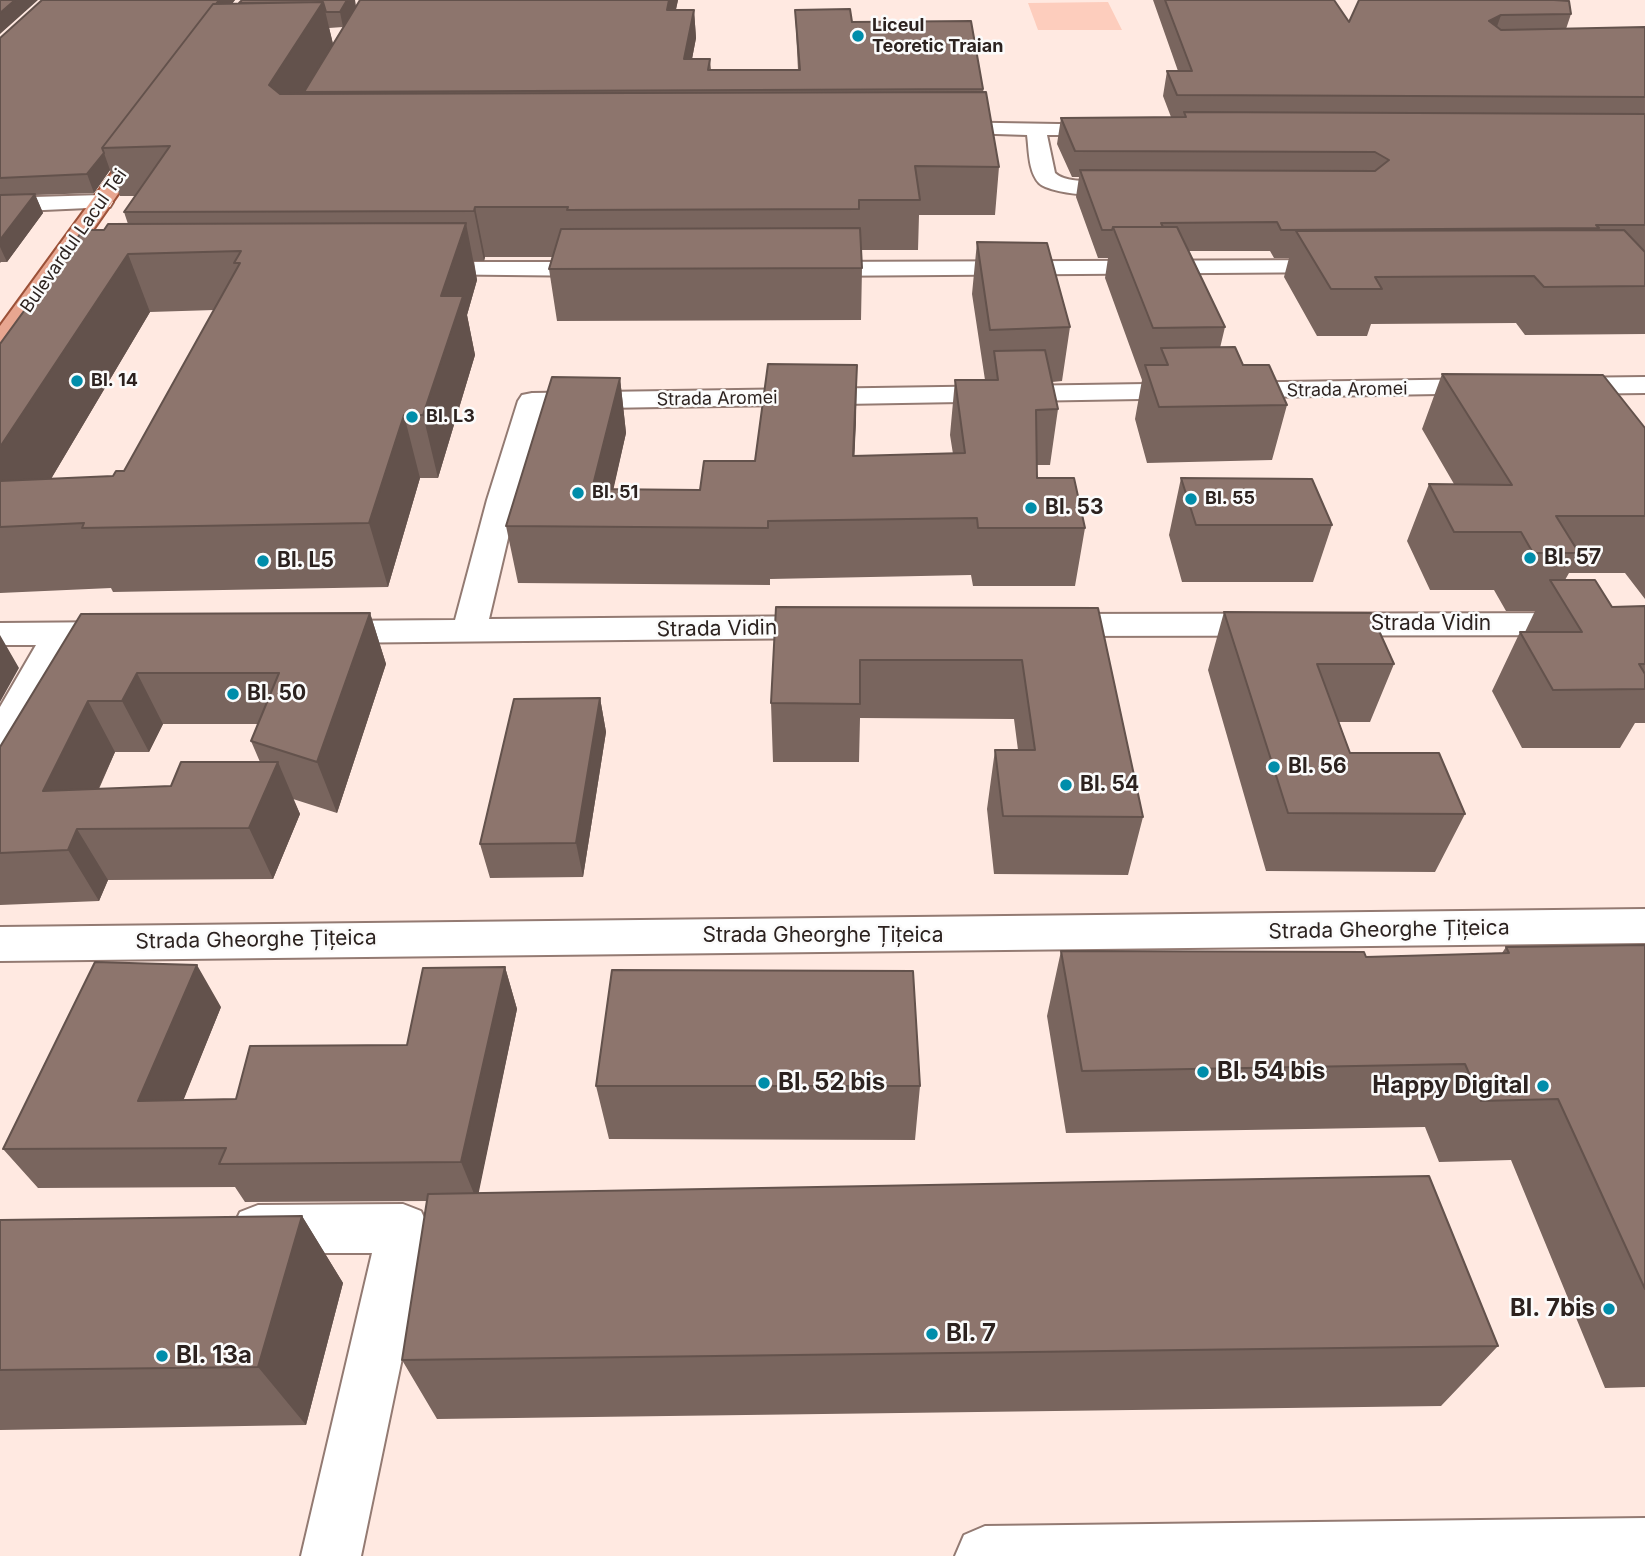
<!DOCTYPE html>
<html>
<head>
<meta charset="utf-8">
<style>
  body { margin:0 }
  canvas { display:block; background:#ffe9e1 }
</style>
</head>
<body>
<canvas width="1645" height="1556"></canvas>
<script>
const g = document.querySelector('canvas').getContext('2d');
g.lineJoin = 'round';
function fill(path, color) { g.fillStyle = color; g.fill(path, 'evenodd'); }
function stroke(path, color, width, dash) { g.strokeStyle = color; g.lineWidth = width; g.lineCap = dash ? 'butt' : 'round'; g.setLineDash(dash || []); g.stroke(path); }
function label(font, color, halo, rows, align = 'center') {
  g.font = font + ' Inter,sans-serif'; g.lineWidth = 5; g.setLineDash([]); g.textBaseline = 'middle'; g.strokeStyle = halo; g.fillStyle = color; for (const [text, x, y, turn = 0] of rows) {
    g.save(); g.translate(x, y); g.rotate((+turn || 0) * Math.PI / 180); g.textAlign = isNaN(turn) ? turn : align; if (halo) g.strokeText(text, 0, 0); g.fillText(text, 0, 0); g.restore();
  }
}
fill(new Path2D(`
  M 1108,2 L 1122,30 L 1038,30 L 1028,3 Z`), '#fdcdbd');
const minor = new Path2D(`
  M 940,122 L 1118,125 L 1121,129 L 1118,133 L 1111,135 L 1047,135 L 1055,173 C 1075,191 1129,170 1141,187 C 1131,201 1052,196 1039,183 C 1028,171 1029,149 1027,135 L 933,132 L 930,128 Z
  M 102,195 L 113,202 L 110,207 L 0,212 L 0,198 Z
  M 1338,260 L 1347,262 L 1350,267 L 1347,272 L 811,276 L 802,274 L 799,269 L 802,264 L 811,262 Z
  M 422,262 L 600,262 L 609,264 L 612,269 L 609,274 L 600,276 L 413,274 L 410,269 L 413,264 Z
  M 1645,377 L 1645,393 L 1560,394 L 1550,392 L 1546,386 L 1550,380 L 1560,378 Z
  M 1489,379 L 1499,381 L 1503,387 L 1499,393 L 544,409 L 517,500 L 489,619 L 827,616 L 839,619 L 844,627 L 839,635 L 827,638 L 324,643 L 312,640 L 307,632 L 312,624 L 324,621 L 455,620 L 487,500 L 518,401 L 522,395 L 532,393 Z
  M 1645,613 L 1645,635 L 1049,636 L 1037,633 L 1032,625 L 1037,617 L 1049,614 Z
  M 120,622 L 132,625 L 137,633 L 132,641 L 120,644 L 70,644 L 13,748 L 0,752 L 0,707 L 36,645 L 0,645 L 0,623 Z
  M 1645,909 L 1645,943 L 0,961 L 0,927 Z
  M 403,1204 L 421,1211 L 429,1228 L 361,1556 L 301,1556 L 372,1253 L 258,1253 L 240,1246 L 232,1229 L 240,1212 L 258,1205 Z
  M 1645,1518 L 1645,1556 L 955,1556 L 964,1535 L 985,1526 Z`);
const major = new Path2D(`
  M 145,135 L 155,141 L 9,350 L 0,352 L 0,326 L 138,137 Z`);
stroke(minor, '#937a72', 4);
stroke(major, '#9c5138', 4);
fill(minor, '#fff');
fill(major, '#e8a690');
fill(new Path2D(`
  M 42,0 L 235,0 L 232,3 L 356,6 L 360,0 L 678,0 L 676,10 L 694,10 L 696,38 L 692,59 L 710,59 L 711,70 L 798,70 L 795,10 L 852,22 L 983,89 L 999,167 L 995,215 L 919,215 L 918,250 L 861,250 L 862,268 L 861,320 L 557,321 L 549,269 L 552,257 L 485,257 L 484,261 L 474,261 L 477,280 L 467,315 L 475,355 L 438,478 L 420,478 L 388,587 L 113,592 L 111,588 L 0,593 L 0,344 L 104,230 L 128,224 L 124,212 L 135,196 L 120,196 L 110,170 L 94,193 L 35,195 L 43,213 L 7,262 L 1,262 L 0,263 L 0,38 ZM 343,27 L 333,44 L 329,28 ZM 214,310 L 124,471 L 113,476 L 51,479 L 150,312 Z
  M 1153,0 L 1334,0 L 1349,22 L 1359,0 L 1571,14 L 1566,29 L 1645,27 L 1645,334 L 1525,335 L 1516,323 L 1371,324 L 1367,336 L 1317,336 L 1284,277 L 1289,258 L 1274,258 L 1270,251 L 1189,251 L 1225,327 L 1220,348 L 1243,365 L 1287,405 L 1272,460 L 1147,463 L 1135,419 L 1142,380 L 1105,278 L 1108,258 L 1098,258 L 1076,197 L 1079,177 L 1072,177 L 1057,144 L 1061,118 L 1171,117 L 1163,96 L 1167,71 L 1178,71 Z
  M 977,242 L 1070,327 L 1062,381 L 1052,382 L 1058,409 L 1050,465 L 1037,465 L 1037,478 L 1085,528 L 1075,586 L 973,586 L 971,575 L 770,579 L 770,585 L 518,583 L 506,526 L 620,378 L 626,433 L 613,489 L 700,490 L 755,461 L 856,420 L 854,456 L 953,454 L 950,435 L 955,380 L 985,380 L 972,294 Z
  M 1442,374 L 1645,428 L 1645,599 L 1625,573 L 1569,573 L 1565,580 L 1612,607 L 1645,606 L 1645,723 L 1635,723 L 1620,748 L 1522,748 L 1492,691 L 1520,632 L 1525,632 L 1535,611 L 1506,611 L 1494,590 L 1430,590 L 1407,541 L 1429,484 L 1454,484 L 1422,429 Z
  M 1181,478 L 1332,525 L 1313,582 L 1182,582 L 1169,535 Z
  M 776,607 L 1098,608 L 1143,817 L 1128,875 L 994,874 L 987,809 L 995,750 L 1018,750 L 1014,719 L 860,718 L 859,762 L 773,762 L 771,703 Z
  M 1224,612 L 1394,664 L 1370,722 L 1339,722 L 1350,753 L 1465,814 L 1435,872 L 1266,871 L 1208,670 Z
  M 370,613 L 386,664 L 337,813 L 293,799 L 300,814 L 273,879 L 108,880 L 99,901 L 0,905 L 0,747 L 81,614 ZM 163,724 L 258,724 L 251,741 L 260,762 L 171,786 L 99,789 L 115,752 L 149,752 Z
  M 600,698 L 606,732 L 583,877 L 490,878 L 480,844 Z
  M 1645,945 L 1645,1387 L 1605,1388 L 1511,1160 L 1439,1162 L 1425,1127 L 1066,1133 L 1047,1016 L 1061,951 L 1366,957 L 1502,953 L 1506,947 Z
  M 505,967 L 517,1009 L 478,1193 L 1498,1346 L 1441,1406 L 437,1419 L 402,1360 L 427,1201 L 245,1202 L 235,1187 L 38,1188 L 3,1149 L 221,1007 L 183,1100 L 236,1099 L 407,1045 Z
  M 596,1086 L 920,1086 L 915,1140 L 609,1139 Z
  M 302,1216 L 343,1283 L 306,1425 L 0,1430 L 0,1220 Z`), '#79655e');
fill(new Path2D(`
  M 15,0 L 38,0 L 0,34 L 0,13 Z
  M 219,0 L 235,0 L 127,147 Z
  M 346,0 L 355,0 L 356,6 L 343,27 L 340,12 Z
  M 669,0 L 678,0 L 669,38 L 667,10 Z
  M 323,2 L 333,44 L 282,131 L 269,85 Z
  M 694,10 L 696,38 L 686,90 L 684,59 Z
  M 1501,15 L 1493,38 L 1489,21 Z
  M 104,153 L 110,170 L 94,193 L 87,174 Z
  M 35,194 L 43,213 L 7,262 L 0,247 L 0,240 Z
  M 475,207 L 485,257 L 484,261 L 474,211 Z
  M 466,223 L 477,280 L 467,315 L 475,355 L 438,478 L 423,415 L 441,296 Z
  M 128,254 L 150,312 L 23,526 L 0,525 L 0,447 Z
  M 857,365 L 856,420 L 852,513 L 853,456 Z
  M 620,378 L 626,433 L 605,527 L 592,489 Z
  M 404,415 L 420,478 L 388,587 L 369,523 Z
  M 370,613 L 386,664 L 337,813 L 317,762 Z
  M 0,635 L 19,668 L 0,702 Z
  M 137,673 L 163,724 L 149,752 L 122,701 Z
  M 600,698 L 606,732 L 583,877 L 576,843 Z
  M 88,701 L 115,752 L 80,829 L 77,829 L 108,880 L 99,901 L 68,850 L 43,791 Z
  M 278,762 L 300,814 L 273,879 L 249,828 Z
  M 197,965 L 221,1007 L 167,1141 L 138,1101 Z
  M 505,967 L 517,1009 L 477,1201 L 461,1162 Z
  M 302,1216 L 343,1283 L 306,1425 L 258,1367 Z`), '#63524c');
const building = new Path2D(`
  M 0,0 L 15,0 L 0,13 Z
  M 42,0 L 219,0 L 216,4 L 213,4 L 102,148 L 104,153 L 87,174 L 0,178 L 0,38 Z
  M 242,0 L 347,0 L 340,12 L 326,12 L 323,2 L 239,3 Z
  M 360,0 L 669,0 L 667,10 L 694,10 L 684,59 L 710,59 L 708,70 L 800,70 L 795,10 L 850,9 L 852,22 L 971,21 L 983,89 L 304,92 Z
  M 1165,0 L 1334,0 L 1349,22 L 1359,0 L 1554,0 L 1569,1 L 1571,14 L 1501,15 L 1489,21 L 1501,30 L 1645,27 L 1645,97 L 1177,95 L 1167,71 L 1192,71 Z
  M 323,2 L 269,85 L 280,94 L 986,92 L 999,167 L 915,166 L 920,200 L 859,200 L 859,209 L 567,210 L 568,207 L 475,207 L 474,211 L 124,212 L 170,146 L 102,148 L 213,4 Z
  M 1184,112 L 1645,114 L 1645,225 L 1596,225 L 1599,228 L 1281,230 L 1277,222 L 1161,223 L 1163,227 L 1113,227 L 1112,230 L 1102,230 L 1080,170 L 1375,171 L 1389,160 L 1375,152 L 1075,151 L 1061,118 L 1186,117 Z
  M 35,194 L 0,240 L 0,195 Z
  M 466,223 L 441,296 L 463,296 L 423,415 L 404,415 L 369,523 L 82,528 L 84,523 L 0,527 L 0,481 L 113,476 L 116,471 L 124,471 L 240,263 L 234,263 L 241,251 L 128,254 L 0,447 L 0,344 L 83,230 L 104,230 L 108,224 Z
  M 1113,227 L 1177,227 L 1225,327 L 1153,328 Z
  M 860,228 L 862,268 L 549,269 L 561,229 Z
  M 1624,230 L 1645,252 L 1645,286 L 1544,287 L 1534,276 L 1375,277 L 1382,289 L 1331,289 L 1296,231 Z
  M 977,242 L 1047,243 L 1070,327 L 990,330 Z
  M 1235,347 L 1243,365 L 1269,365 L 1287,405 L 1159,407 L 1145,365 L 1168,365 L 1161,348 Z
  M 1045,350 L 1058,409 L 1036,410 L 1037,478 L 1074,478 L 1085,528 L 978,528 L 977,518 L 768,521 L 768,528 L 506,526 L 552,377 L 620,378 L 592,489 L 700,490 L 704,461 L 755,461 L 768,364 L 857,365 L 853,456 L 965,453 L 955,380 L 998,380 L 994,351 Z
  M 1442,374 L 1603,375 L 1645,428 L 1645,516 L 1556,516 L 1579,553 L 1533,553 L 1521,532 L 1454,532 L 1429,484 L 1512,485 Z
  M 1181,478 L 1312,479 L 1332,525 L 1196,525 Z
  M 1550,580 L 1595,580 L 1612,607 L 1645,606 L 1645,664 L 1639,664 L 1645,674 L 1645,689 L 1553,690 L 1520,632 L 1582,632 Z
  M 776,607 L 1098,608 L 1143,817 L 1003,816 L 995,750 L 1035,750 L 1022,660 L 860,660 L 860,704 L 771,703 Z
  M 1224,612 L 1371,613 L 1394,664 L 1317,664 L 1350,753 L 1439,753 L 1465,814 L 1288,813 Z
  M 370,613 L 317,762 L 251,741 L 279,673 L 137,673 L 122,701 L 88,701 L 43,791 L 171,786 L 181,762 L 278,762 L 249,828 L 77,829 L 68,850 L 0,853 L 0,747 L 81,614 Z
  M 600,698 L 576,843 L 480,844 L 514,699 Z
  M 1645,945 L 1645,1289 L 1558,1099 L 1481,1101 L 1465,1064 L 1082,1071 L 1061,951 L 1364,952 L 1366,957 L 1509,953 L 1506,947 Z
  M 95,962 L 197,965 L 138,1101 L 236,1099 L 250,1046 L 407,1045 L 423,968 L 505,967 L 461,1162 L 219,1164 L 226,1148 L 3,1149 Z
  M 612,970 L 913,971 L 920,1086 L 596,1086 Z
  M 1429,1176 L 1498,1346 L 402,1360 L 428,1194 Z
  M 302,1216 L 258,1367 L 0,1370 L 0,1220 Z`);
fill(building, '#8d756d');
stroke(building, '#63524c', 2);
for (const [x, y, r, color] of [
  [858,36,7,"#008daa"],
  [77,381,7,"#008daa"],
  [412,417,7,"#008daa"],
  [578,493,7,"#008daa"],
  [1191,499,7,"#008daa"],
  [1031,508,7,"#008daa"],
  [1530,558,7,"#008daa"],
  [263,561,7,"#008daa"],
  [233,694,7,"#008daa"],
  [1274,767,7,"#008daa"],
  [1066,785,7,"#008daa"],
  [1203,1072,7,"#008daa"],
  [764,1083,7,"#008daa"],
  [1543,1086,7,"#008daa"],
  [1609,1309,7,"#008daa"],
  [932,1334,7,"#008daa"],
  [162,1356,7,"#008daa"]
]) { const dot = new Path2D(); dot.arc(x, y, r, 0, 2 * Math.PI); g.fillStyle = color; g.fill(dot); stroke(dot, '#fbfbfb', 2.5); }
label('bold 18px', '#2c221f', '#fbfbfb', [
  ["Liceul",872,26],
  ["Teoretic Traian",872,47],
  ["Bl. 14",91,381],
  ["Bl. L3",426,417],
  ["Bl. 51",592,493],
  ["Bl. 55",1205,499]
], 'left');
label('18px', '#2c221f', '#fbfbfb', [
  ["Bulevardul Lacul Tei",74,241,-55],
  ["Strada Aromei",1347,390,-1],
  ["Strada Aromei",717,399,-1]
]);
label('bold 21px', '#2c221f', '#fbfbfb', [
  ["Bl. 53",1045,508],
  ["Bl. 57",1544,558],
  ["Bl. L5",277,561],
  ["Bl. 50",247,694],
  ["Bl. 56",1288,767],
  ["Bl. 54",1080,785]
], 'left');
label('21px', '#2c221f', '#fbfbfb', [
  ["Strada Vidin",1431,624],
  ["Strada Vidin",717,629,-1],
  ["Strada Gheorghe Țițeica",1389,930,-1],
  ["Strada Gheorghe Țițeica",823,936],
  ["Strada Gheorghe Țițeica",256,940,-1]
]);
label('bold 24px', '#2c221f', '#fbfbfb', [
  ["Bl. 54 bis",1217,1072],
  ["Bl. 52 bis",778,1083],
  ["Happy Digital",1529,1086,"right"],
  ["Bl. 7bis",1595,1309,"right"],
  ["Bl. 7",946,1334],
  ["Bl. 13a",176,1356]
], 'left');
</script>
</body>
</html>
